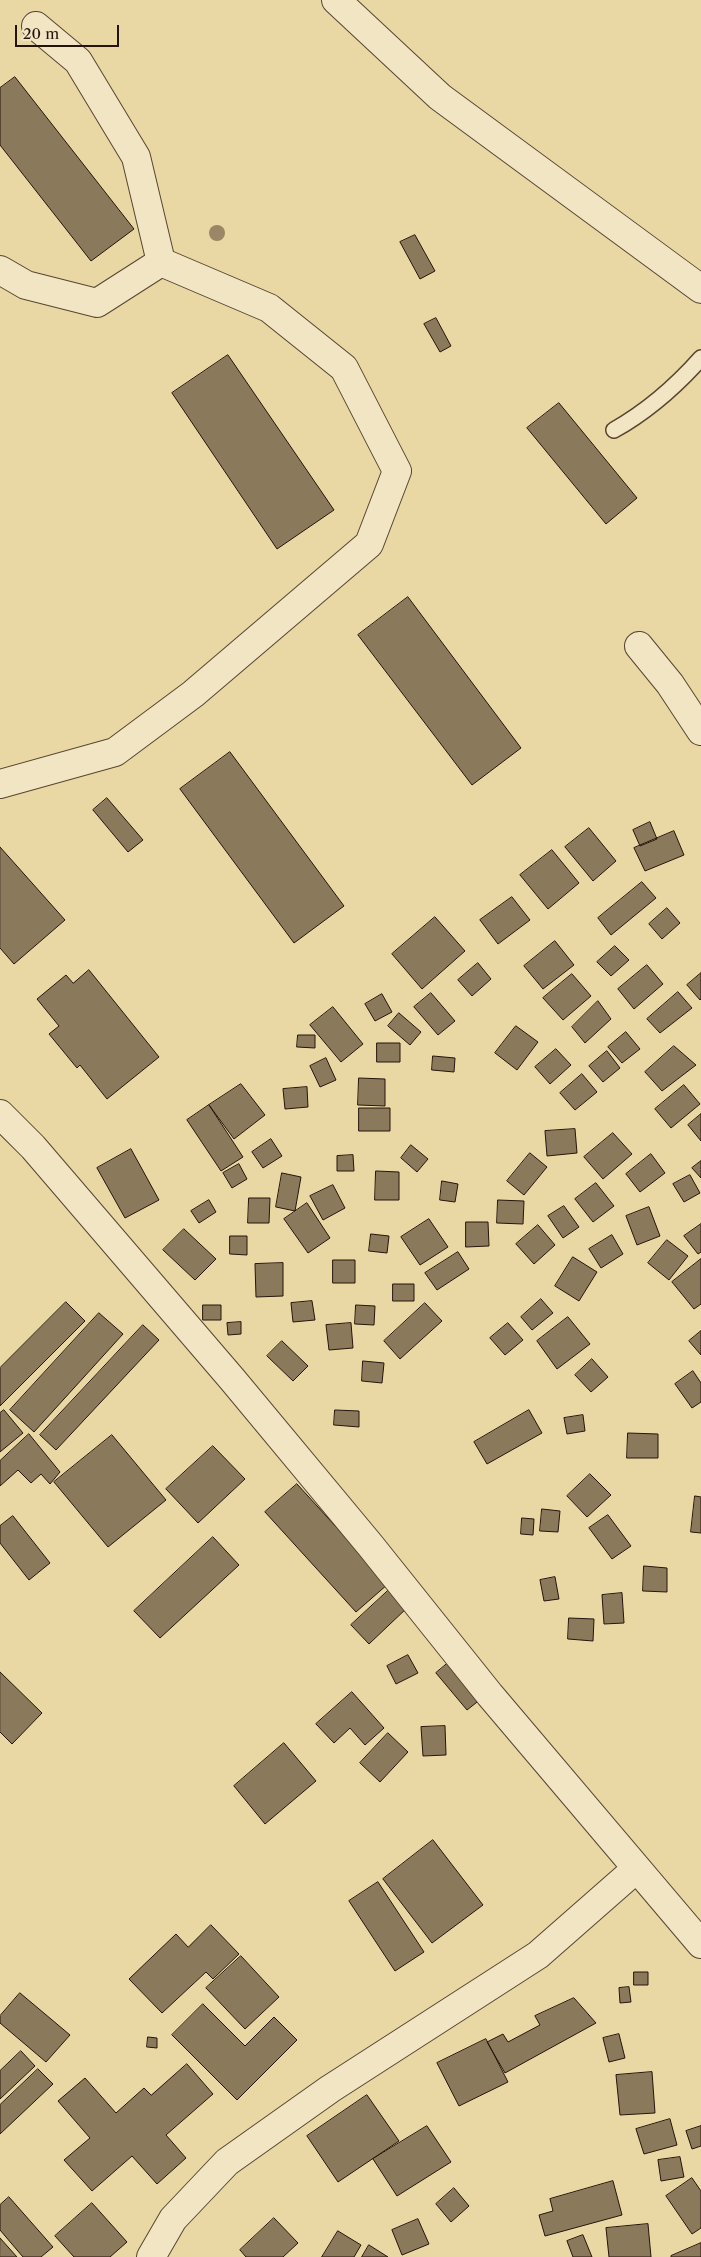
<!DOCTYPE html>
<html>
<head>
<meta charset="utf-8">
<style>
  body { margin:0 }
  #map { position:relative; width:701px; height:2257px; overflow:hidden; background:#e9d7a4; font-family:"Libre Caslon Text",serif }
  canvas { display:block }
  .scale { position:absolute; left:15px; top:25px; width:104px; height:22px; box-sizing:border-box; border:2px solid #26140c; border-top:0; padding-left:6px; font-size:15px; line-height:18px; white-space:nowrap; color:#26140c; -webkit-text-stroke:4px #f1e5c4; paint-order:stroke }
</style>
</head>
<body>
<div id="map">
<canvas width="701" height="2257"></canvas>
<div class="scale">20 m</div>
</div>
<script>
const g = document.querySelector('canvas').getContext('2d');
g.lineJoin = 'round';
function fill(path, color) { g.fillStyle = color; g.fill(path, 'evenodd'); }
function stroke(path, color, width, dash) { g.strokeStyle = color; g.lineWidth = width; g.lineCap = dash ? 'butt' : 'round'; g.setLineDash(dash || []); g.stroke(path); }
const building = new Path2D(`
  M 15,77 L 134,229 L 91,261 L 0,145 L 0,88 Z
  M 415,235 L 435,271 L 420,279 L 400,242 Z
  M 436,318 L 451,346 L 440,352 L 424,324 Z
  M 228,355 L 334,510 L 277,549 L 172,393 Z
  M 559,403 L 637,498 L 606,524 L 527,428 Z
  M 408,597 L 521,748 L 472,785 L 358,635 Z
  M 230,752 L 344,906 L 294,943 L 180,789 Z
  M 107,798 L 143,840 L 128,852 L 93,810 Z
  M 650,822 L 657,839 L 640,846 L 633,830 Z
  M 589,828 L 616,861 L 593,881 L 565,847 Z
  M 674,831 L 684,855 L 645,871 L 634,848 Z
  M 0,847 L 65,920 L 14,964 L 0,948 Z
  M 552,850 L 579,883 L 548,909 L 520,875 Z
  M 642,882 L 656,898 L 611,935 L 598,918 Z
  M 512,897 L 530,920 L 498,944 L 480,920 Z
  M 667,908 L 680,923 L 662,939 L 649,924 Z
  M 435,917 L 465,951 L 422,989 L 392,954 Z
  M 555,941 L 574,965 L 543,989 L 524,966 Z
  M 615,946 L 629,960 L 611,976 L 597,962 Z
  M 478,963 L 491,979 L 472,996 L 458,980 Z
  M 647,965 L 663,984 L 634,1009 L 618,989 Z
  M 89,970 L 159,1057 L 107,1099 L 80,1065 L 77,1068 L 49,1034 L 59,1026 L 37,999 L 66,975 L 73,983 Z
  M 701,973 L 701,999 L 700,1000 L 687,985 Z
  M 572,974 L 591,996 L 563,1020 L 543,998 Z
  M 678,992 L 692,1008 L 660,1033 L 647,1019 Z
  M 431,993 L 455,1021 L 438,1035 L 414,1007 Z
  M 382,994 L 392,1012 L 375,1021 L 365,1004 Z
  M 598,1001 L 611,1019 L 585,1043 L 572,1027 Z
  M 333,1007 L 363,1044 L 341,1062 L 310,1025 Z
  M 399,1013 L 421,1032 L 410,1045 L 388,1026 Z
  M 516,1026 L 538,1042 L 517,1070 L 495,1053 Z
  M 626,1032 L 640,1049 L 622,1063 L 608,1047 Z
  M 298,1035 L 315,1035 L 315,1048 L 297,1047 Z
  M 377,1043 L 400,1043 L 400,1062 L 377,1062 Z
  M 674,1046 L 696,1065 L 662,1091 L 645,1072 Z
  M 556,1049 L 571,1065 L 550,1084 L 535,1067 Z
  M 607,1051 L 620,1068 L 603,1082 L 589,1066 Z
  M 433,1056 L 455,1058 L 454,1072 L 432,1070 Z
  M 326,1058 L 336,1080 L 320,1087 L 310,1066 Z
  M 582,1074 L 597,1092 L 575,1110 L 560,1093 Z
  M 359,1078 L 385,1079 L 385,1106 L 358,1105 Z
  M 241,1084 L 265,1115 L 234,1139 L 209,1105 Z
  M 684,1085 L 700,1104 L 671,1128 L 655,1109 Z
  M 307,1087 L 308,1107 L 285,1109 L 283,1089 Z
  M 209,1105 L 243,1157 L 221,1171 L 187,1120 Z
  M 359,1108 L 390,1108 L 390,1131 L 359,1131 Z
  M 701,1114 L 701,1141 L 688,1125 Z
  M 575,1129 L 577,1153 L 547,1156 L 545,1131 Z
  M 613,1133 L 632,1154 L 603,1179 L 584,1157 Z
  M 271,1139 L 282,1156 L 263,1168 L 252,1152 Z
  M 411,1145 L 428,1159 L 417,1172 L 401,1158 Z
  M 131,1149 L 159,1200 L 125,1218 L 97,1168 Z
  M 530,1153 L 547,1167 L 524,1195 L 507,1181 Z
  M 651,1154 L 665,1173 L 640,1192 L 626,1174 Z
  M 353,1155 L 354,1171 L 337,1171 L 337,1156 Z
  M 701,1161 L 701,1178 L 692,1168 Z
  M 239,1164 L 247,1179 L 232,1188 L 223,1173 Z
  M 376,1171 L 399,1172 L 399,1200 L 375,1200 Z
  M 282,1173 L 301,1177 L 295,1211 L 276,1207 Z
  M 690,1175 L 700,1193 L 684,1202 L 673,1184 Z
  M 442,1181 L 458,1184 L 455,1202 L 440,1200 Z
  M 596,1183 L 614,1206 L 593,1222 L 575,1199 Z
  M 333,1185 L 345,1208 L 323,1220 L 310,1196 Z
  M 249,1198 L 270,1198 L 269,1223 L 248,1223 Z
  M 209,1200 L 216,1212 L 199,1223 L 191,1211 Z
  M 498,1200 L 524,1201 L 523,1224 L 497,1223 Z
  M 307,1203 L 330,1238 L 308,1253 L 284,1219 Z
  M 564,1206 L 579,1227 L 563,1238 L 548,1216 Z
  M 649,1207 L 660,1236 L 637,1245 L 626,1216 Z
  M 429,1219 L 448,1247 L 420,1265 L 401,1237 Z
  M 466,1222 L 488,1222 L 489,1246 L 466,1247 Z
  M 701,1224 L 701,1252 L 698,1254 L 684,1236 Z
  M 538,1225 L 555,1245 L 534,1264 L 516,1244 Z
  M 184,1229 L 216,1259 L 195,1280 L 163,1250 Z
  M 371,1234 L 389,1236 L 387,1253 L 369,1251 Z
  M 612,1235 L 623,1254 L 601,1268 L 589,1249 Z
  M 230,1236 L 247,1236 L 247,1255 L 230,1254 Z
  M 667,1240 L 688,1256 L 669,1280 L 648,1263 Z
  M 458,1252 L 469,1269 L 437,1290 L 425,1273 Z
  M 573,1257 L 597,1272 L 579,1301 L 555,1286 Z
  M 701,1259 L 701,1304 L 694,1309 L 672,1282 Z
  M 333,1260 L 355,1260 L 355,1283 L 333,1283 Z
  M 283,1263 L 283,1296 L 256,1297 L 255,1264 Z
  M 393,1284 L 414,1284 L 414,1301 L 393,1301 Z
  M 541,1299 L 553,1313 L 532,1330 L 521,1317 Z
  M 312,1301 L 315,1320 L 293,1322 L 291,1303 Z
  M 66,1302 L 85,1321 L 0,1406 L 0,1368 Z
  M 425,1303 L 442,1321 L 400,1359 L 384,1341 Z
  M 203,1305 L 221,1305 L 221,1320 L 203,1320 Z
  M 356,1305 L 375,1306 L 374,1325 L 355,1324 Z
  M 99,1313 L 123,1334 L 34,1432 L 10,1410 Z
  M 568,1317 L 590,1344 L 557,1369 L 537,1341 Z
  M 241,1322 L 241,1334 L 228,1335 L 227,1323 Z
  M 351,1323 L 353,1348 L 329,1350 L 326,1325 Z
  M 508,1323 L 523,1340 L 505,1355 L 490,1338 Z
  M 143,1325 L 159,1340 L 56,1450 L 40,1435 Z
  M 701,1331 L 701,1355 L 689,1341 Z
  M 282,1341 L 308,1366 L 293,1381 L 267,1356 Z
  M 592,1359 L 608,1377 L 591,1392 L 575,1375 Z
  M 363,1361 L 384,1363 L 382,1383 L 362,1381 Z
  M 693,1371 L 701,1383 L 701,1402 L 692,1408 L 675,1384 Z
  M 4,1410 L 23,1433 L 0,1452 L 0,1413 Z
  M 335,1410 L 359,1411 L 359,1427 L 334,1425 Z
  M 529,1410 L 542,1433 L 487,1464 L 474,1442 Z
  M 583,1415 L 585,1431 L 567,1434 L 564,1418 Z
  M 628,1433 L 658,1434 L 658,1458 L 627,1458 Z
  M 29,1434 L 60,1472 L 50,1484 L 41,1474 L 31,1483 L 18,1470 L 0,1486 L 0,1461 Z
  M 112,1435 L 166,1500 L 108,1547 L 54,1482 Z
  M 213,1446 L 245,1479 L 198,1523 L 166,1489 Z
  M 590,1474 L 611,1495 L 587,1517 L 567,1496 Z
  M 297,1484 L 388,1584 L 356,1612 L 265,1512 Z
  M 695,1496 L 701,1497 L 701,1533 L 691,1532 Z
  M 542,1509 L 560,1511 L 558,1532 L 540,1531 Z
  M 608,1515 L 631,1546 L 612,1559 L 589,1528 Z
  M 13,1516 L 50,1563 L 29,1580 L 0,1543 L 0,1526 Z
  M 522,1518 L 534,1519 L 533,1535 L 521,1534 Z
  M 213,1537 L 239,1565 L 160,1638 L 134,1611 Z
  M 644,1566 L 667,1568 L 667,1592 L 643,1591 Z
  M 555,1577 L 559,1599 L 544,1601 L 540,1580 Z
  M 391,1588 L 408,1607 L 369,1644 L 351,1625 Z
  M 622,1593 L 624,1623 L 604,1624 L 602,1595 Z
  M 569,1618 L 594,1619 L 593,1641 L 568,1639 Z
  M 408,1655 L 418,1673 L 396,1684 L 387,1666 Z
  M 454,1658 L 486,1695 L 467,1710 L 436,1673 Z
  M 0,1672 L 42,1713 L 12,1744 L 0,1732 Z
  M 352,1692 L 384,1728 L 365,1745 L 350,1728 L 334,1743 L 316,1724 Z
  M 445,1726 L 446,1755 L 423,1756 L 421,1727 Z
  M 388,1733 L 408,1752 L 380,1782 L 360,1763 Z
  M 284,1743 L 316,1781 L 265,1824 L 234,1786 Z
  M 433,1840 L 483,1905 L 432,1943 L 383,1879 Z
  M 378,1882 L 424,1952 L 395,1971 L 349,1901 Z
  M 211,1925 L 239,1954 L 213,1979 L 206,1972 L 162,2013 L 129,1979 L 176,1934 L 188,1947 Z
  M 241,1956 L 279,1997 L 245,2029 L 206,1988 Z
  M 634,1972 L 648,1972 L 648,1985 L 634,1985 Z
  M 629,1987 L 631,2002 L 620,2003 L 619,1988 Z
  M 20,1993 L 70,2035 L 46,2062 L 0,2023 L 0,2016 Z
  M 574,1998 L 596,2023 L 505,2073 L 487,2042 L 503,2034 L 508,2042 L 540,2025 L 535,2016 Z
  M 203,2004 L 245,2046 L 274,2017 L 297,2040 L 237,2100 L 172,2035 Z
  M 619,2034 L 625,2058 L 609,2062 L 603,2038 Z
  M 148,2037 L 157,2038 L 157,2048 L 147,2047 Z
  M 486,2039 L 508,2082 L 459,2106 L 437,2063 Z
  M 21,2051 L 35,2066 L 0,2099 L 0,2071 Z
  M 187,2064 L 213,2094 L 166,2135 L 186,2158 L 157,2184 L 132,2156 L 92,2191 L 64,2160 L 90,2138 L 58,2101 L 85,2078 L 116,2113 L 144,2088 L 151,2095 Z
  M 38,2069 L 53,2084 L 0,2134 L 0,2105 Z
  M 652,2072 L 655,2113 L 620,2115 L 616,2075 Z
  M 367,2095 L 399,2141 L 338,2182 L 307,2136 Z
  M 670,2119 L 677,2145 L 644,2154 L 636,2129 Z
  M 427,2126 L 451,2162 L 397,2196 L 373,2159 Z
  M 701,2126 L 701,2146 L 692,2149 L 686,2131 Z
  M 680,2157 L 684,2177 L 661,2181 L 658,2160 Z
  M 692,2178 L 701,2191 L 701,2228 L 692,2234 L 666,2196 Z
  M 613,2181 L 622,2215 L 545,2236 L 539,2215 L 553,2211 L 550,2199 Z
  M 454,2188 L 469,2206 L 451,2222 L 436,2204 Z
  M 9,2197 L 53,2247 L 41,2257 L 23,2257 L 0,2230 L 0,2205 Z
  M 92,2203 L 127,2242 L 110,2257 L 74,2257 L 55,2236 Z
  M 274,2218 L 298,2243 L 283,2257 L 246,2257 L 240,2250 Z
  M 418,2219 L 429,2244 L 402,2255 L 392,2230 Z
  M 648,2224 L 651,2257 L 609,2257 L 606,2228 Z
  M 338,2231 L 361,2245 L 354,2257 L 322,2257 Z
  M 583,2235 L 592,2257 L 573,2257 L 567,2241 Z
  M 0,2238 L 17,2257 L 0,2257 Z
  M 701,2243 L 701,2257 L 671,2257 L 671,2256 Z
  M 369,2245 L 388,2257 L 362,2257 Z`);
fill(building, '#8b795b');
stroke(building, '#26140c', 1);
const service = new Path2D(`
  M 614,430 C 646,412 677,385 701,358`);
const minor = new Path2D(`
  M 336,0 L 440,97 L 701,289
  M 0,270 L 26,285 L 97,303 L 161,262
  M 639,646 L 670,684 L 701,731
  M 0,784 L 115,752 L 193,694 L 369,544 L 397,471 L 344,368 L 269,308 L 161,262 L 136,157 L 78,61 L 36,26
  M 0,1114 L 33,1147 L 232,1379 L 370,1545 L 490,1695 L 701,1944
  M 151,2257 L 173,2219 L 227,2162 L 330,2089 L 538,1955 L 636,1869`);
stroke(service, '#574532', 18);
stroke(minor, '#574532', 30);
stroke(service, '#f1e5c4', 15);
stroke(minor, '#f1e5c4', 28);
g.fillStyle = '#998765';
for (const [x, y] of [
  [217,233]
]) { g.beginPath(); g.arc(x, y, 8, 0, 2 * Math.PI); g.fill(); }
</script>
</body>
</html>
